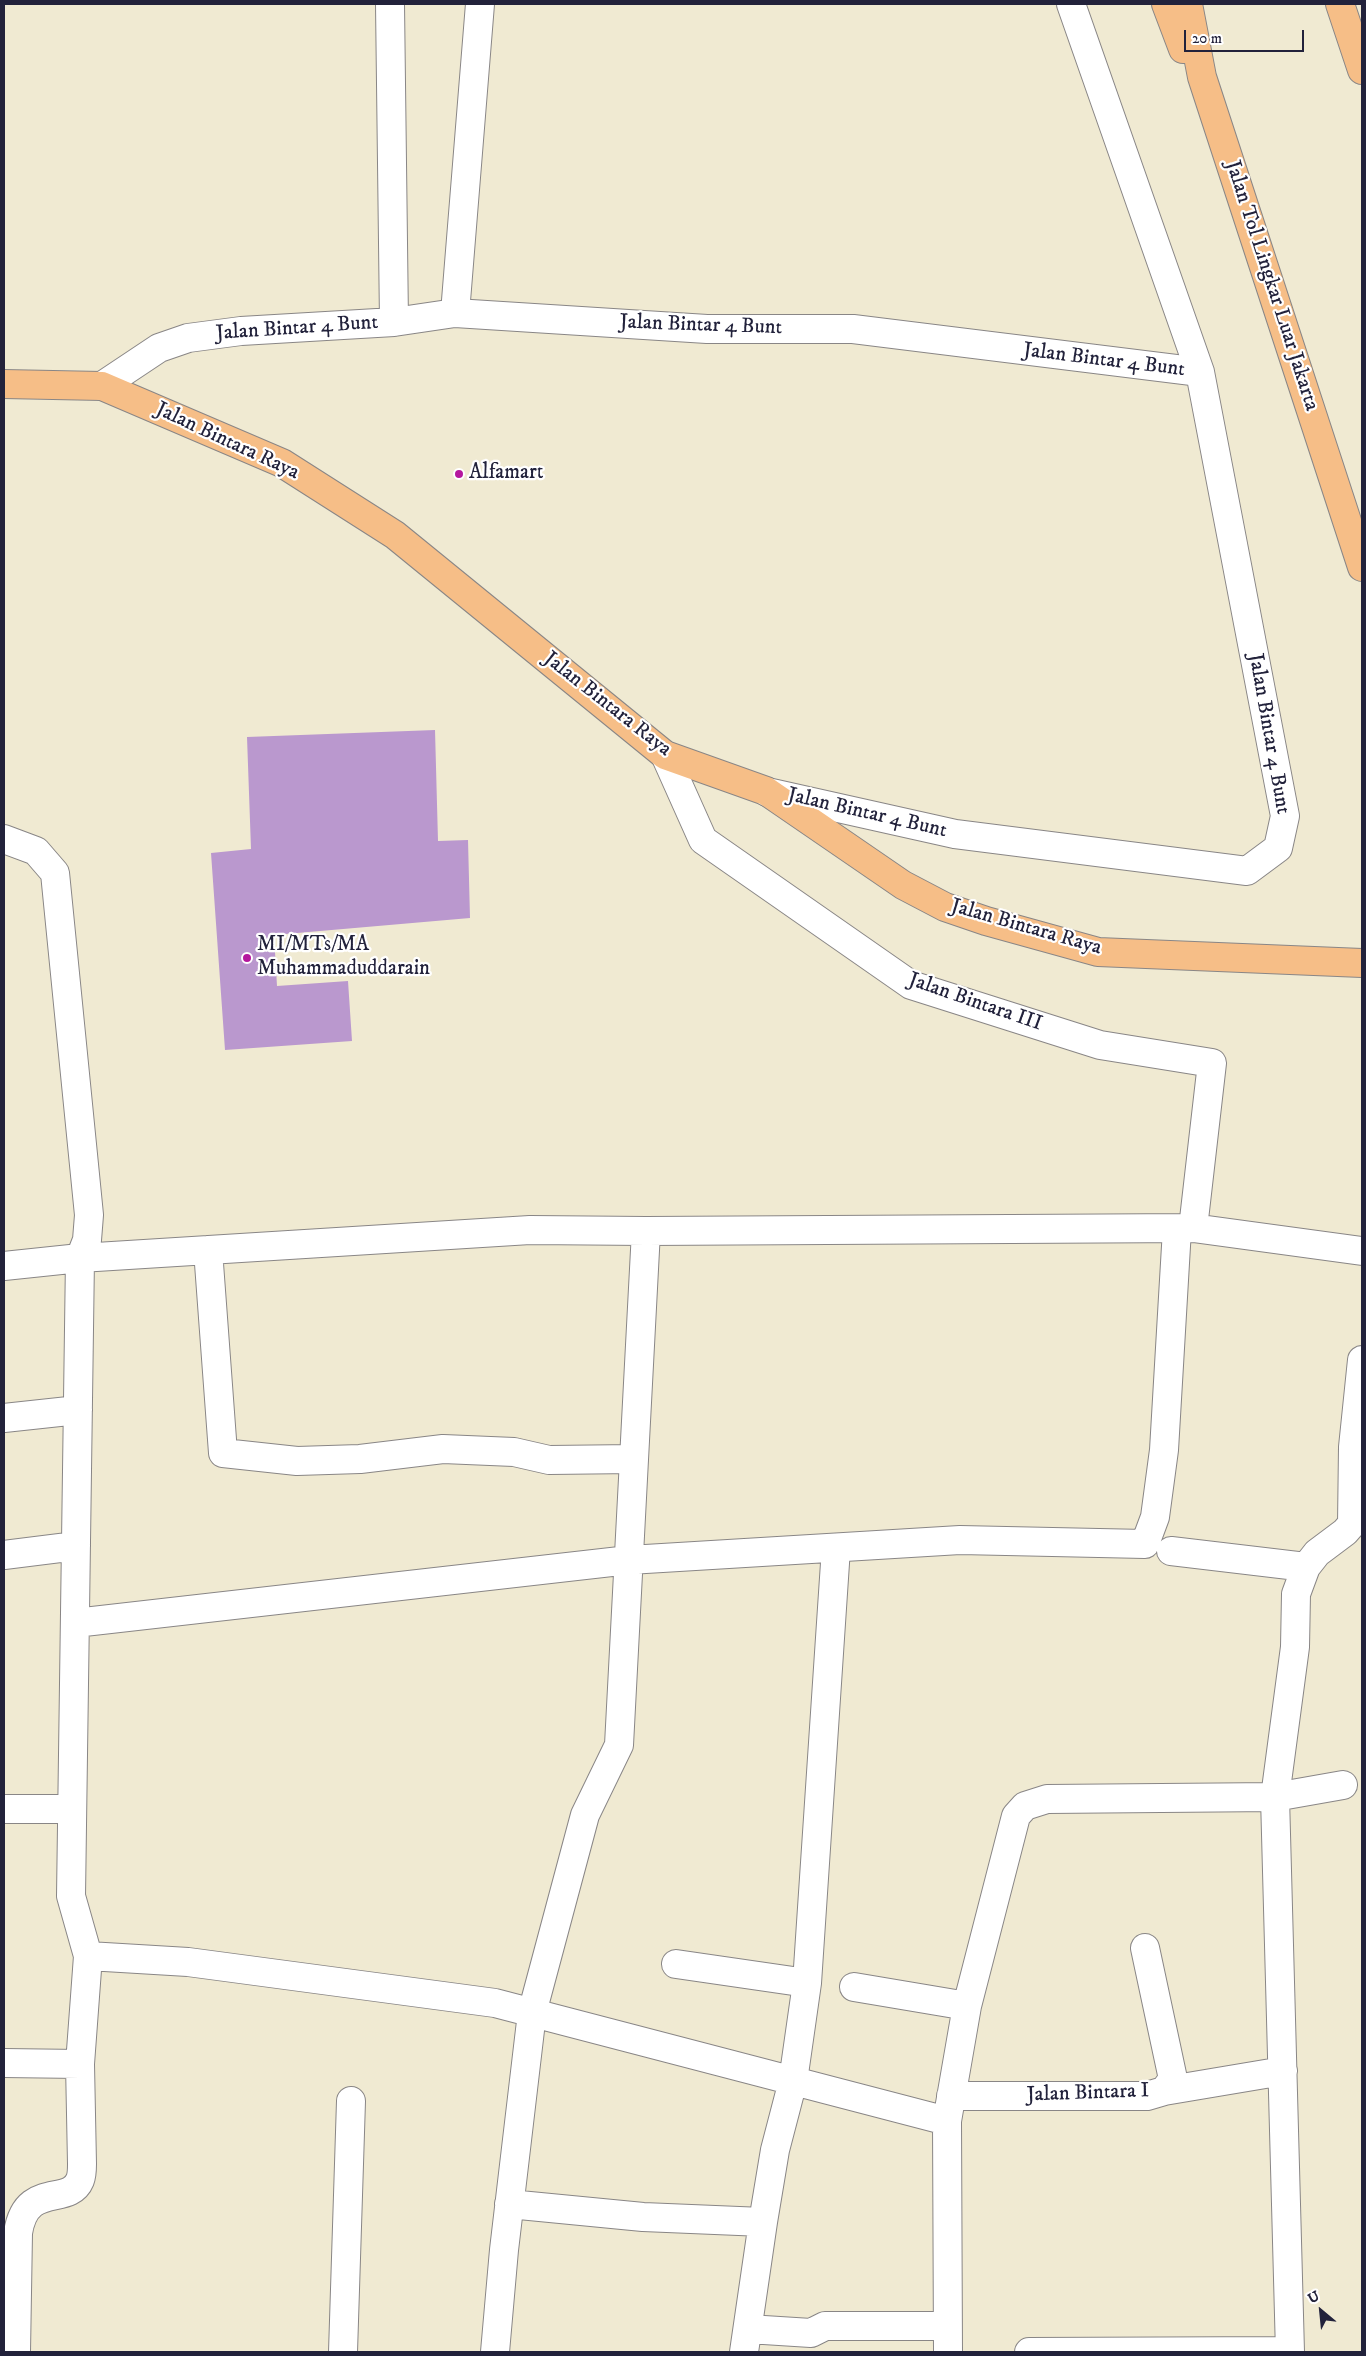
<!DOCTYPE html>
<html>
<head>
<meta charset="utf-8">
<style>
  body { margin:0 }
  #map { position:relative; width:1366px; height:2356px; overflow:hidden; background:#f0ead2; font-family:"IM FELL DW Pica",serif }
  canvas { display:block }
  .frame { position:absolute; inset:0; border:5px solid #22223b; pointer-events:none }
  .north { position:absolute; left:1296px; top:2286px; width:50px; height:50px; -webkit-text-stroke:4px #fff; paint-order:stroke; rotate:332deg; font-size:14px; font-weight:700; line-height:20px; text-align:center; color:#22223b }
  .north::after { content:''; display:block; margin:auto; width:18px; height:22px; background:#22223b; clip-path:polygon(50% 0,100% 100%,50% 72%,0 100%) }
  .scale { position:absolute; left:1184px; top:30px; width:120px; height:22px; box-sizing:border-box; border:2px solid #22223b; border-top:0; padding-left:6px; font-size:15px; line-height:18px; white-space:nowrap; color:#22223b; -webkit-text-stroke:4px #fff; paint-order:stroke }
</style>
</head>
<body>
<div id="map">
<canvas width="1366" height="2356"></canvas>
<div class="frame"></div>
<div class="north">U</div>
<div class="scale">20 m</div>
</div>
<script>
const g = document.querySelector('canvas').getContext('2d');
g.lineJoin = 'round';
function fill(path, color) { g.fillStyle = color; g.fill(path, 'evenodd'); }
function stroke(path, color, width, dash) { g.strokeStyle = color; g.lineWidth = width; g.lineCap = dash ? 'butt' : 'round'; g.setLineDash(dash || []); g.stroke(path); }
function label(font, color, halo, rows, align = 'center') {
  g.font = font + ' "IM FELL DW Pica",serif'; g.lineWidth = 4.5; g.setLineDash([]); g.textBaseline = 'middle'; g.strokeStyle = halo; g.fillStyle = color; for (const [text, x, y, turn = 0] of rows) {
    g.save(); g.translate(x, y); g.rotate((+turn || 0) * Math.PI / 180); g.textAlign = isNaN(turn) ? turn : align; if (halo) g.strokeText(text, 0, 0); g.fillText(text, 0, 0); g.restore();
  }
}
fill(new Path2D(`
  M 435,730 L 438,841 L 468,840 L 470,918 L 274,935 L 277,986 L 348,981 L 352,1041 L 225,1050 L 211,853 L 251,849 L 247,737 Z`), '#ba98ce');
const minor = new Path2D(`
  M 390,4 L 394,322
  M 455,313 L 480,4
  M 102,386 L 159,348 L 188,338 L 241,331 L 394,322 L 455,313 L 707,329 L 853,329 L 1200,372
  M 665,755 L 703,840 L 911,985 L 1100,1045 L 1212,1063 L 1193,1228
  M 767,792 L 955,834 L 1247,871 L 1278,848 L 1285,816 L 1200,372 L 1071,4
  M 4,839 L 36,851 L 55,873 L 89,1215 L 87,1240 L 80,1258 L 71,1896 L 88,1956 L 188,1962 L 495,2003 L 947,2121
  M 208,1250 L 223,1453 L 297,1461 L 360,1459 L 443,1449 L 514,1452 L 549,1460 L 634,1459
  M 4,1266 L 80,1258 L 530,1230 L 646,1231 L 1193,1228 L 1362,1251
  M 4,1418 L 78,1410
  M 1171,1551 L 1306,1567
  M 4,1555 L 76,1546
  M 75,1623 L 629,1560 L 960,1540 L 1145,1544 L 1155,1517 L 1164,1450 L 1177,1229
  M 4,1809 L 72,1809
  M 1145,1948 L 1173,2079 L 1164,2091
  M 676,1964 L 807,1983
  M 854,1987 L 967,2006
  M 4,2063 L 80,2064 L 88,1956
  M 951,2096 L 1147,2096 L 1164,2091 L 1283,2071
  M 509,2204 L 643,2217 L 763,2222
  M 748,2329 L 811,2333 L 825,2326 L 947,2326
  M 16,2352 L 18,2233 C 26,2180 69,2207 80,2180 C 82,2175 82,2169 82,2164 L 80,2064
  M 343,2352 L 351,2101
  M 495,2352 L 504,2250 L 532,2013 L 585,1815 L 619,1745 L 646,1231
  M 744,2352 L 763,2222 L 775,2150 L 793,2081 L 807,1983 L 836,1548
  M 948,2352 L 947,2121 L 967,2006 L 1016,1816 L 1025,1806 L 1047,1799 L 1275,1797 L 1343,1785
  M 1029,2352 L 1290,2351
  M 1290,2352 L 1275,1797 L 1295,1647 L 1296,1594 L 1306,1567 L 1317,1553 L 1345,1532 L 1352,1524 L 1353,1447 L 1362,1360`);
const major = new Path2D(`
  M 4,384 L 102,386 L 282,463 L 395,535 L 665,755 L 766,791 L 903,885 L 945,907 L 986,921 L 1098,952 L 1362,963`);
const highway = new Path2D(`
  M 1166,4 L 1183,49
  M 1188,4 L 1202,77 L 1362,567
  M 1340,4 L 1362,70`);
stroke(minor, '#898686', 30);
stroke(major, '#898686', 30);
stroke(highway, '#898686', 30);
stroke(minor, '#fff', 28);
stroke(major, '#f6be87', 28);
stroke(highway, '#f6be87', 28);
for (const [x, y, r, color] of [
  [459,474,5,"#b5179e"],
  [247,958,5,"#b5179e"]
]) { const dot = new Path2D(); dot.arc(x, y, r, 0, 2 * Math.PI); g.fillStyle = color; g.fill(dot); stroke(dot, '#fff', 2); }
label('21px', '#22223b', '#fff', [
  ["Jalan Tol Lingkar Luar Jakarta",1271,286,72],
  ["Jalan Bintar 4 Bunt",701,326,2],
  ["Jalan Bintar 4 Bunt",297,329,-4],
  ["Jalan Bintar 4 Bunt",1104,361,7],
  ["Jalan Bintara Raya",227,442,25],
  ["Jalan Bintara Raya",607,705,38],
  ["Jalan Bintar 4 Bunt",1268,734,80],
  ["Jalan Bintar 4 Bunt",867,814,13],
  ["Jalan Bintara Raya",1026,928,16],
  ["Jalan Bintara III",975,1003,19],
  ["Jalan Bintara I",1088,2094,-2]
]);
label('21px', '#22223b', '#fff', [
  ["Alfamart",469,474],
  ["MI/MTs/MA",257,946],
  ["Muhammaduddarain",257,970]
], 'left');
</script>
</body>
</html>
